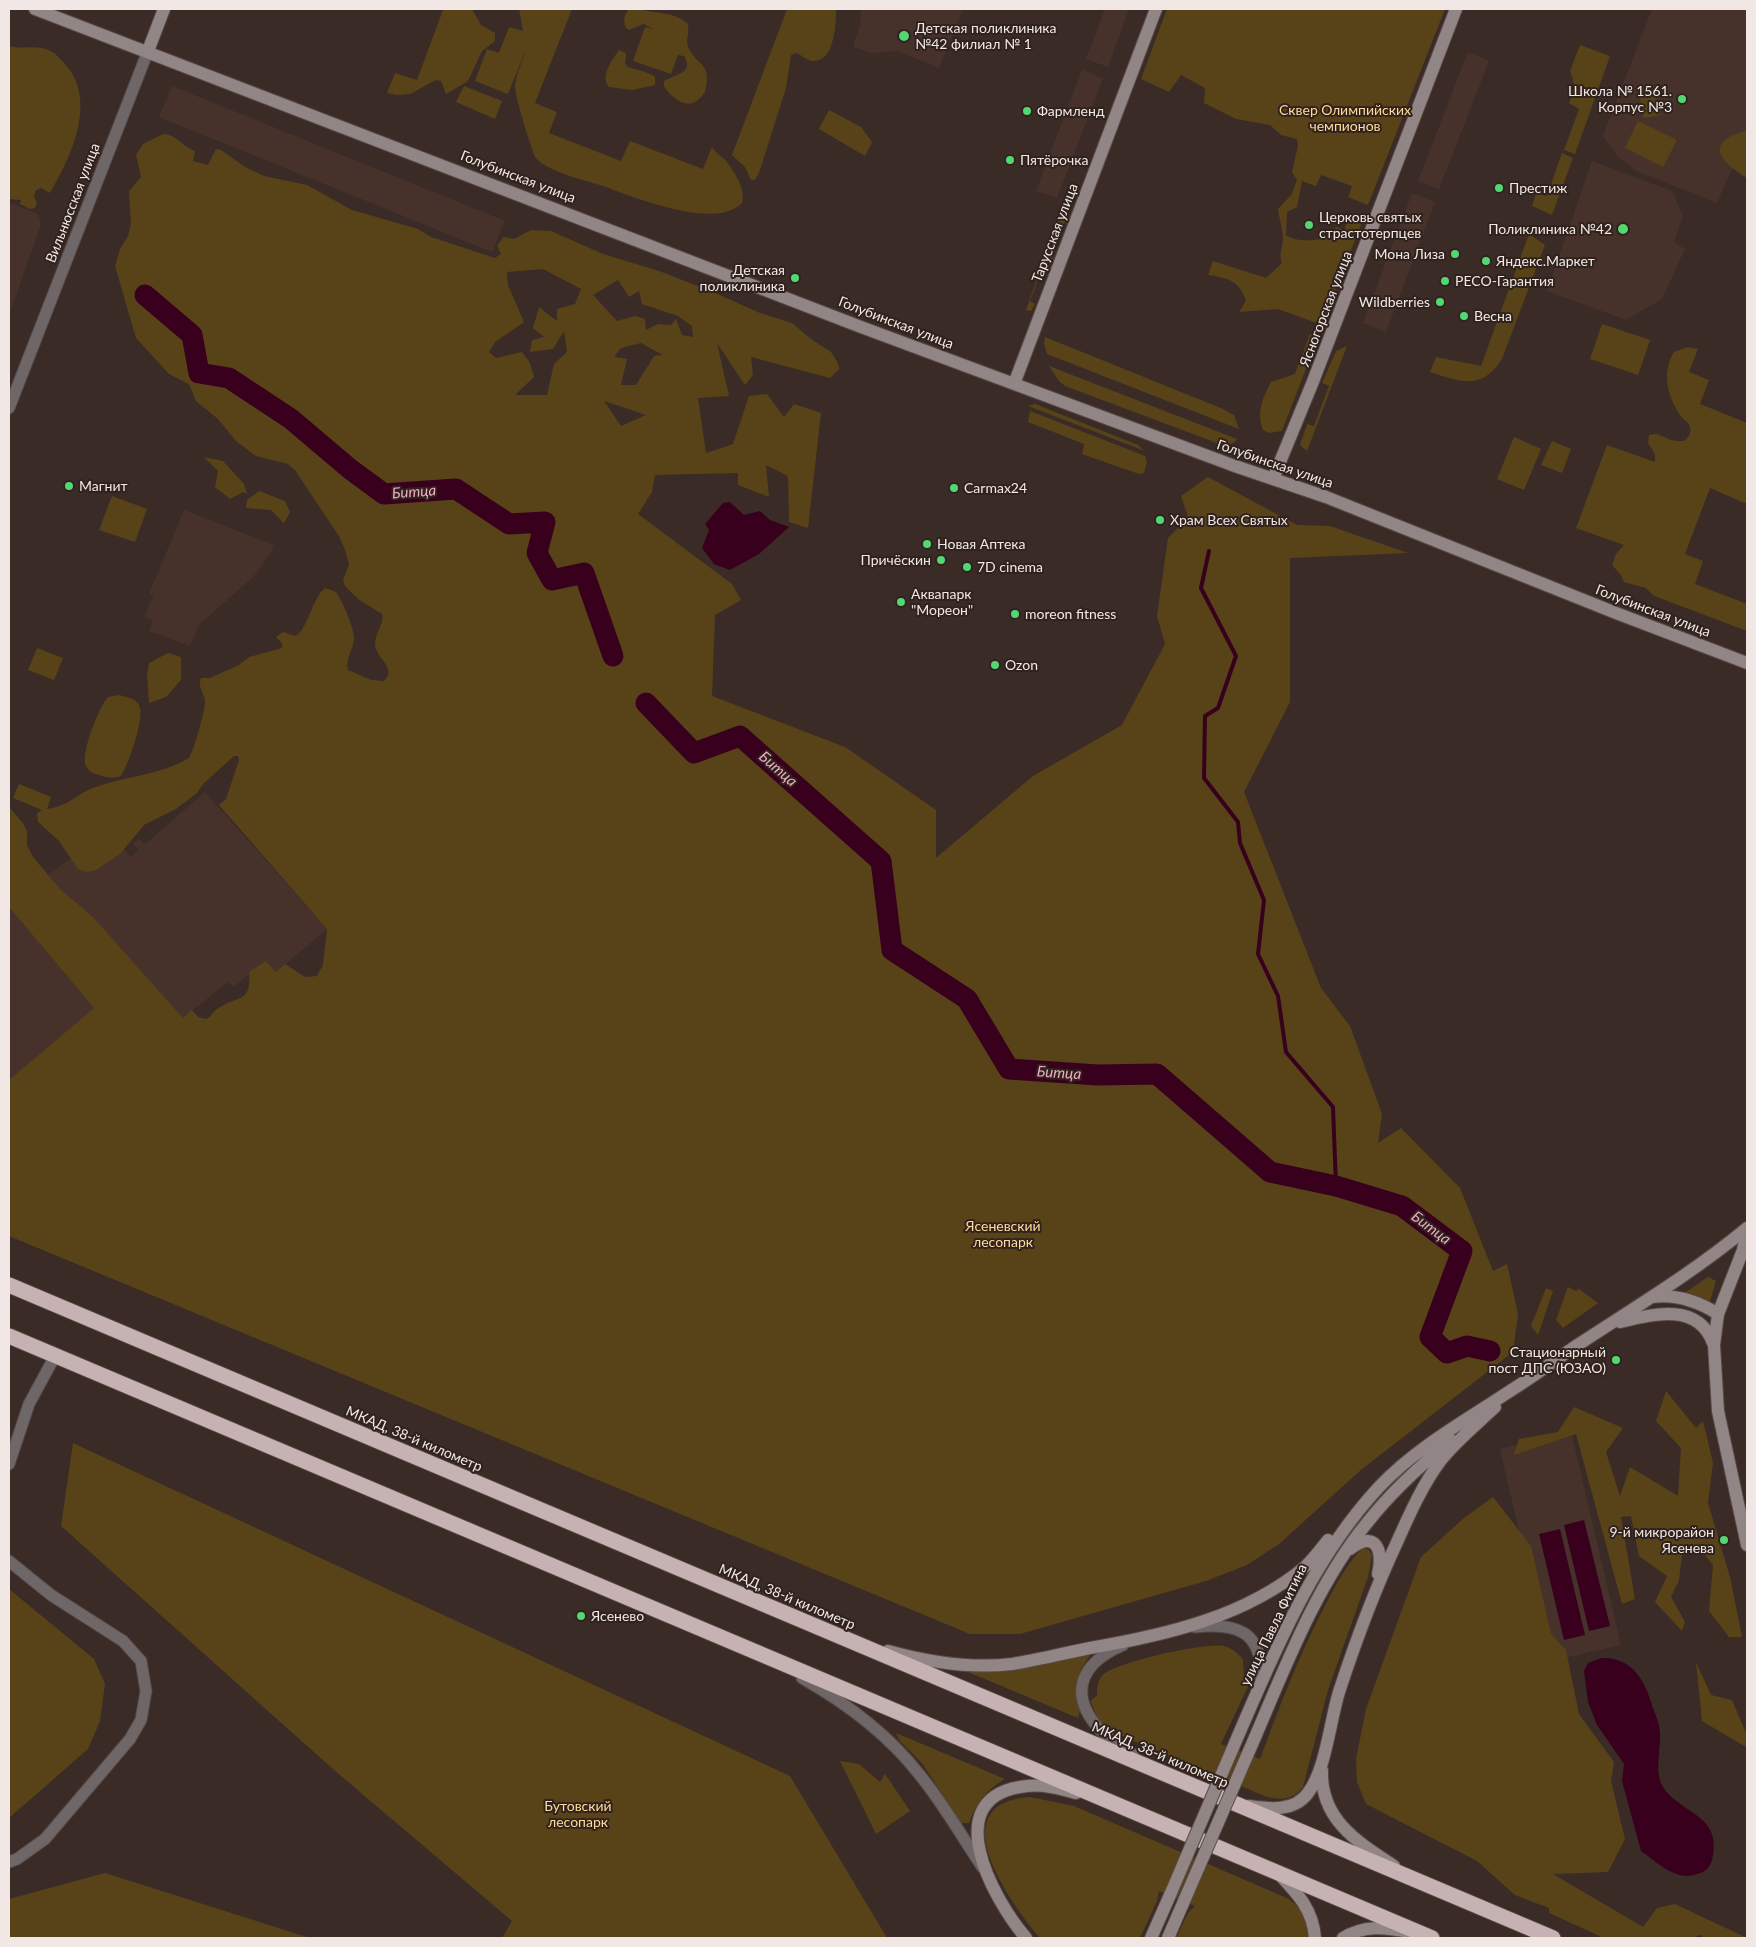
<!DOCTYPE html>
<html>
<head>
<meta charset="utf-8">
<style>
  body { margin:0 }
  #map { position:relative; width:1756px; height:1947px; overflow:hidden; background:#3a2b27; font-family:Lato,sans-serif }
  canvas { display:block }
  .frame { position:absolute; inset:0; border:10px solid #f1e7e4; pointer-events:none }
</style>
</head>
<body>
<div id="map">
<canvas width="1756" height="1947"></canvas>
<div class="frame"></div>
</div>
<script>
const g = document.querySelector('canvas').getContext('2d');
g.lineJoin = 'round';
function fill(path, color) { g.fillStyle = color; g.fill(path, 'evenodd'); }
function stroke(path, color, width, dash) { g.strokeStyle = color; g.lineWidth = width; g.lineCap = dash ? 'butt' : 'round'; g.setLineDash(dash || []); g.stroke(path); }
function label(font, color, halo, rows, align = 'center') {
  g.font = font + ' Lato,sans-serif'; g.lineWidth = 4; g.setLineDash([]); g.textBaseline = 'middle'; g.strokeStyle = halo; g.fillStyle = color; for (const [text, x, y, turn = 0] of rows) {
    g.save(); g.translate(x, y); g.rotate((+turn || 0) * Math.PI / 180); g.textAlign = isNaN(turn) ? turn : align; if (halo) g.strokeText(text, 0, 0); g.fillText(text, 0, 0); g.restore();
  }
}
fill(new Path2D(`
  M 861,9 L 963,9 L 939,68 L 897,51 L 872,53 L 853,47 L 860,25 Z
  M 1105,9 L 1129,9 L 1108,67 L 1086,59 Z
  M 1652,9 L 1747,9 L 1747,153 L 1731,171 L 1717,203 L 1636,171 L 1617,156 L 1603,136 Z
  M 1468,52 L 1489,61 L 1439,189 L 1418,181 Z
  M 1082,70 L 1103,78 L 1057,198 L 1036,191 Z
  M 172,86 L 505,221 L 492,252 L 159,117 Z
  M 1592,161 L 1672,191 L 1683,216 L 1674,242 L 1685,249 L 1662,299 L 1626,320 L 1547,291 Z
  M 1412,193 L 1435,202 L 1386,332 L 1363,323 Z
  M 9,202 L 38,214 L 41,224 L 9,316 Z
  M 184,510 L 274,545 L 270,554 L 254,576 L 199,625 L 190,646 L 149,631 L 153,621 L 144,616 L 154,596 L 149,594 Z
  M 205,792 L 327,929 L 276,972 L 266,961 L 233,987 L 228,982 L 183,1018 L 93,917 L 60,889 L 48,875 L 74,856 L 124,849 L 131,857 L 139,850 L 133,844 L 139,839 L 145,844 Z
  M 9,907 L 94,1008 L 9,1080 Z
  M 1571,1431 L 1621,1645 L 1549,1661 L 1500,1449 Z`), '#47322b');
fill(new Path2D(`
  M 440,9 L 472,9 L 481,25 L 495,33 L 495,41 L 482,51 L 468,81 L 446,94 L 441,81 L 436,80 L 410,94 L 396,95 L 387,93 L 395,73 L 417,80 L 443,10 Z
  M 519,9 L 572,9 L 535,103 L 557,112 L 549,133 L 621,161 L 630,141 L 703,169 L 712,147 C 716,154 722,156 727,162 C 735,173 746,189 742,203 C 716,231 633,197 603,186 C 585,180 548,172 536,158 C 532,152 514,93 515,86 C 516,73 523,61 526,49 L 508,94 L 475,81 L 487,49 L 499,53 L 509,27 L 523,31 Z
  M 638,9 C 656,14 672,11 687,23 C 691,31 685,39 688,46 C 696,67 713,61 705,92 C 702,96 698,101 693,103 C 683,107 668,94 664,86 L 664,81 C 674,74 695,74 684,56 L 678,55 L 671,74 L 633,61 L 645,27 L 653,29 L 644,24 L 629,30 L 625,27 L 624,18 L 628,10 Z
  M 787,9 L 836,9 C 836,23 835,62 813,61 C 807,61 802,55 796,53 L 791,55 L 786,88 L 759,173 L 755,180 L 751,180 L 745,167 L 732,155 Z
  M 1167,9 L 1445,9 L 1368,205 L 1348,197 L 1352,186 L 1321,175 L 1316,186 L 1302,181 L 1297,207 L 1287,212 L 1286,235 C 1298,243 1319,241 1331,236 L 1336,227 L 1344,230 L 1349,217 L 1352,219 L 1355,213 L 1364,217 L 1322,325 L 1278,309 L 1239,312 L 1246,301 C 1239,280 1228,278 1208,275 L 1213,261 L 1266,278 L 1282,263 C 1278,254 1283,248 1283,238 C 1283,228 1279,219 1278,209 L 1292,194 L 1297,180 L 1292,172 L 1298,146 L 1297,139 L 1281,135 L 1270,125 L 1236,119 L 1204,103 L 1205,88 L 1181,75 L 1169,92 L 1141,79 Z
  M 1580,45 L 1610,56 L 1575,154 L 1564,150 L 1579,109 L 1569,103 C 1575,90 1575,84 1570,71 Z
  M 9,46 C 23,50 38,44 50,51 C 56,53 60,59 65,64 C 98,100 71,157 50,193 L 41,188 L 36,190 L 34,197 L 37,203 L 35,208 L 30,209 L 20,204 L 21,200 L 9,199 Z
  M 619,50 L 626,53 C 627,57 624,61 626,65 C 627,69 647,70 655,77 L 655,85 L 632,90 L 609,87 C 600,76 612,60 619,50 Z
  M 464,86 L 502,101 L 495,119 L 456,102 Z
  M 1654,86 L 1660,115 L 1644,118 L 1638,89 Z
  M 829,110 L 861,127 L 872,142 L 865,156 L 819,129 Z
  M 1638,121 L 1677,140 L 1663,167 L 1625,148 Z
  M 1747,130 L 1747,178 C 1737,172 1708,154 1725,140 C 1731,135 1740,133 1747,130 Z
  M 163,134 C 176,134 183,147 195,151 L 193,161 L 208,165 L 216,149 L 221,150 L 245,167 L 264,176 L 307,185 L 352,210 L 418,229 L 431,237 L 495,258 L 501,254 L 497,246 L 503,237 L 514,239 L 531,230 L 551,231 L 603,254 L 659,271 L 713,292 L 760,313 L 792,323 L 811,339 L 831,352 L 838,363 L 839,369 L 830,378 L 751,357 L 753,375 L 745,385 L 717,343 L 729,396 L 698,398 L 706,453 L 733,444 L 749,396 L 767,394 L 784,417 L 794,404 L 821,413 L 808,528 L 789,522 L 788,476 L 766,465 L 769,497 L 738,485 L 738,473 L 655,475 L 652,492 L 638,514 L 732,584 L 741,600 L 715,615 L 712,696 L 845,747 L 936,810 L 936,858 L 1033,776 L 1122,725 L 1165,644 L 1157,616 L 1168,538 L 1180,526 L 1191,526 L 1181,496 L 1208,477 L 1297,525 L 1330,526 L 1408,553 L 1290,558 L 1290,702 L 1244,792 L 1321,988 L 1350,1026 L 1382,1114 L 1378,1143 L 1401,1128 L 1460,1188 L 1493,1271 L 1507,1264 L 1518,1314 L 1513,1352 L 1362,1469 L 1279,1544 L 1247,1565 L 1206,1581 L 1020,1634 L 970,1634 L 9,1236 L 9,1080 L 94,1008 L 9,907 L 9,807 L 23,823 L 27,831 L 27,845 L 33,857 L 60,889 L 93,917 L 183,1018 L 192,1010 L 198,1017 L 206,1019 C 212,1017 212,1012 217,1009 C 237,995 252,1004 249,972 L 266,961 L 276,972 L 285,964 L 305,977 L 317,976 L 323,965 L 327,929 L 219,805 L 226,799 L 239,760 L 238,756 L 234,756 L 204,783 L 197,793 L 176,809 L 144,825 L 121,853 L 96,870 L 87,872 L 78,869 L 59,841 L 38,822 L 37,813 L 42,810 L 13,798 L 19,784 L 51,797 L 47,809 C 72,805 75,794 96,787 C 126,776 161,775 189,758 C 194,750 205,711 205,701 C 204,692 197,686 201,678 L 210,678 L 239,665 L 249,657 L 282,648 L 282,643 L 276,637 L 283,632 L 295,636 C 307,632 312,598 325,588 L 336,592 C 342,601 355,629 354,639 C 353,650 345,659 348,670 L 371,680 L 384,681 C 396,669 380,660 376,649 C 372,635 385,625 382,614 L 358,599 L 345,586 L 343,581 L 349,564 L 345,550 L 339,536 L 295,470 L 288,464 L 256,456 L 236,441 L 218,419 L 196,401 L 189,384 L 169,374 L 136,338 L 115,266 L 120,249 L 128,236 L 131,223 L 129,191 L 141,177 L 136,155 L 143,144 ZM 543,269 L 581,289 L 575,304 L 557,309 L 557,321 L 539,307 L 533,328 L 544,337 L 532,340 L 530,352 L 553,349 L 564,331 L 567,352 L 554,364 L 547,395 L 515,395 L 534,377 L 530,363 L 522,352 L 496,358 L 489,352 L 495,342 L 524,322 L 508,285 L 507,272 ZM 618,280 L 629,297 L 639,291 L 642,304 L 678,316 L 692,326 L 693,337 L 682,335 L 676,319 L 671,325 L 658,324 L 646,330 L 645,319 L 635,316 L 617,321 L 593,295 ZM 641,343 L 663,355 L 654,356 L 636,385 L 621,385 L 627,359 L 614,357 L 621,348 ZM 604,401 L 646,415 L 621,426 Z
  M 1562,153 L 1573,158 L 1552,215 L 1532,206 L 1536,194 L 1547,196 Z
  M 1060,215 L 1065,221 L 1052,259 L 1045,261 L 1030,301 L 1035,304 L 1031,311 L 1026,310 Z
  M 1529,234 L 1545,245 L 1502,359 C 1481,391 1461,382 1430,372 L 1436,357 L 1481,366 Z
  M 1602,324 L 1650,340 L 1638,375 L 1590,359 Z
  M 1310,334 L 1319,335 L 1282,431 L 1269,433 L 1263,430 C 1256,411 1263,398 1271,382 L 1295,374 Z
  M 1045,337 L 1223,409 L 1234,415 L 1239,429 L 1047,354 L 1044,343 Z
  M 1347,346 L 1307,451 L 1300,445 L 1307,424 L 1314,426 L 1329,386 L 1322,383 L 1336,351 Z
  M 1688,347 L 1698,349 L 1689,372 L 1709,380 L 1700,404 L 1747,423 L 1747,504 L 1710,488 L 1685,554 L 1703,561 L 1695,584 L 1747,604 L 1747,631 L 1654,596 L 1646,588 L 1624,582 L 1621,575 L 1612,565 L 1616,554 L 1624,545 L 1576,528 L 1607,445 L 1655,462 L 1655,454 L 1648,443 L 1649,435 L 1657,434 C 1667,438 1672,442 1684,441 C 1688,438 1692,433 1690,427 C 1689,422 1683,420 1680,415 C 1668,397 1661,372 1674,352 Z
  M 1049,366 L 1237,439 L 1233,443 L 1225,446 L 1065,386 L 1059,381 Z
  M 1035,404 L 1138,445 L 1145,451 L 1028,406 Z
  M 1030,411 L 1145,456 L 1147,462 L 1144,473 L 1139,474 L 1082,454 L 1084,444 L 1028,422 Z
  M 1514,437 L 1541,449 L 1524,490 L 1497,479 Z
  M 1552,441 L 1571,449 L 1562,473 L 1541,465 Z
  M 204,457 L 223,461 L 244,484 L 247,494 L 243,492 L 230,499 L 215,487 L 218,471 Z
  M 259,491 L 285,501 L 290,512 L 284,523 L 271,510 L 246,508 L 247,500 Z
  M 112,496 L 147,509 L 135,542 L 99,530 Z
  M 37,648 L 63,658 L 54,680 L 28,670 Z
  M 168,653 L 181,657 L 181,680 L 166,697 L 149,703 L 147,675 L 149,663 Z
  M 119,695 C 126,697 135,698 139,705 C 146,716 128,765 121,776 C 114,778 110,778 102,776 C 96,774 89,773 86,766 C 80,754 99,707 108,697 Z
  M 1708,1277 L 1716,1281 L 1710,1301 L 1705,1303 L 1680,1296 Z
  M 1568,1287 L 1576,1291 L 1579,1289 L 1598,1303 L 1563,1328 L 1556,1320 Z
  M 1546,1288 L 1553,1291 L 1538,1335 L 1531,1326 Z
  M 1666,1391 L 1696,1428 L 1703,1421 L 1713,1463 L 1708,1503 L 1730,1577 L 1742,1637 L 1729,1637 L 1709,1611 L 1713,1565 L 1702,1551 L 1682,1555 L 1679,1580 L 1671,1597 L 1685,1622 L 1682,1631 L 1655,1602 L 1667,1576 L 1639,1556 L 1631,1516 L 1621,1517 L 1635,1599 L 1622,1604 L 1576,1434 L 1514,1455 L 1519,1439 L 1558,1432 L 1574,1407 L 1623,1428 L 1606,1452 L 1620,1496 L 1630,1467 L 1678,1496 L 1681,1448 L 1656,1421 Z
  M 73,1443 L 790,1776 L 887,1938 L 502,1938 L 512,1921 L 334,1770 L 61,1526 Z
  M 1493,1497 L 1531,1546 L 1551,1634 L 1566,1650 L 1579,1714 L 1614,1762 L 1611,1781 L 1625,1839 L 1608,1872 L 1553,1874 L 1643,1927 L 1657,1908 L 1675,1904 L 1747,1938 L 1706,1938 L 1699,1935 L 1693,1938 L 1604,1938 L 1549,1913 L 1549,1908 L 1515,1895 L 1477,1861 L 1366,1804 L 1357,1782 L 1356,1759 L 1366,1709 L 1421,1557 L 1464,1518 Z
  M 1363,1547 L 1369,1550 L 1372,1555 L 1368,1577 L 1328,1690 L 1303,1787 C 1293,1800 1282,1800 1267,1797 L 1113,1732 C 1101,1723 1094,1715 1091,1700 L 1097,1696 C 1097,1688 1097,1680 1104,1674 C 1118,1662 1205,1642 1224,1646 C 1232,1648 1237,1653 1243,1659 L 1244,1678 L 1252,1678 L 1221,1744 L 1260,1759 C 1279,1708 1298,1657 1324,1608 C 1335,1586 1346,1565 1363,1547 Z
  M 9,1589 L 94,1659 L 105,1684 L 100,1721 L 88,1749 L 9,1818 Z
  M 1092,1653 C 1081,1667 1074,1680 1077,1699 C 1078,1706 1081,1711 1078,1718 L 968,1672 L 1012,1671 Z
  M 1696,1662 L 1711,1695 L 1732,1700 L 1746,1733 L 1747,1732 L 1747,1752 L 1746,1747 L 1702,1721 Z
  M 896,1733 L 1005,1779 C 986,1790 977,1802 969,1823 L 961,1823 L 922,1763 L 900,1741 Z
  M 840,1761 L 859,1764 L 880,1782 L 885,1774 L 910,1811 L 876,1834 Z
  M 1030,1797 L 1074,1806 L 1289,1899 C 1302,1909 1308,1921 1308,1938 L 1176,1938 L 1188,1913 L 1195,1906 L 1159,1891 L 1157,1901 L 1140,1938 L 1040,1938 C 1010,1903 939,1803 1030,1797 Z
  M 105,1873 L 310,1938 L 9,1938 L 9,1899 Z`), '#584318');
fill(new Path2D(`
  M 730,502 L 744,515 L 760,511 L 770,520 L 789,527 L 759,554 L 730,570 L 714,564 L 702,548 L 709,530 L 705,524 L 723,503 Z
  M 1584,1520 L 1610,1626 L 1589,1631 L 1564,1525 Z
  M 1560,1529 L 1585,1635 L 1564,1640 L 1539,1534 Z
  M 1601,1658 C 1633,1657 1645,1681 1653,1708 C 1656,1716 1660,1725 1660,1733 C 1661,1748 1655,1769 1661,1783 C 1675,1813 1721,1812 1713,1855 C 1711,1868 1706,1872 1694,1875 C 1674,1880 1657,1862 1641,1851 L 1622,1781 L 1624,1764 L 1597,1725 L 1588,1702 L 1584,1671 L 1588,1663 Z`), '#38001d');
stroke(new Path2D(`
  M 1209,551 L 1201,588 L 1236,656 L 1218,708 L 1205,716 L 1204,778 L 1238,822 L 1240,843 L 1264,900 L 1258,954 L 1278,996 L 1286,1052 L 1333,1107 L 1336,1186`), '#38001d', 4);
stroke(new Path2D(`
  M 145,295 L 192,335 L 199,373 L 229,378 L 291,419 L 350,469 L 384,494 L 456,489 L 509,524 L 545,522 L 537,553 L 552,580 L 584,573 L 613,656
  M 646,703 L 694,753 L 740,736 L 881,861 L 892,950 L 967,999 L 1009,1069 L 1098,1075 L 1157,1074 L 1270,1172 L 1336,1186 L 1402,1206 L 1462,1251 L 1430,1337 L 1447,1353 L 1467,1346 L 1490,1351`), '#38001d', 21);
const street = new Path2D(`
  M 9,408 L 148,51
  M 9,1464 L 29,1404 L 55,1356
  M 9,1561 L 51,1595 L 123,1641 L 141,1661 L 146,1691 L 141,1720 L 130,1739 L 45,1839 L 17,1859 L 9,1862
  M 1195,1627 C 1238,1622 1263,1632 1261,1680
  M 1123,1645 C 1055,1674 1080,1726 1133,1754
  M 802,1678 C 846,1703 887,1733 919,1774 C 943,1803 962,1837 983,1868`);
const secondary = new Path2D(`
  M 35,9 L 861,327 L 1232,465 L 1326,497 L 1616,613 L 1747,663
  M 148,51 L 164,9
  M 1014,384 L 1156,9
  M 1273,479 L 1312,384 L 1456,9
  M 1747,1228 L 1743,1250 L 1718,1314 L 1714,1345 L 1718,1411 L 1747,1545
  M 1652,1297 C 1676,1294 1699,1302 1718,1314
  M 1620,1322 C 1653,1314 1698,1302 1713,1343
  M 1350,1549 C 1375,1529 1384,1550 1378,1574
  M 888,1651 C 928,1662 971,1669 1012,1664 C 1038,1660 1064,1653 1090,1648 C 1166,1635 1245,1617 1306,1566 C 1314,1558 1321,1549 1328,1540
  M 1238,1736 C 1276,1648 1313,1558 1379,1487 C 1417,1447 1465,1421 1510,1391 C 1533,1377 1554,1361 1576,1346 C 1634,1308 1694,1272 1747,1228
  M 1253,1742 C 1284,1670 1316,1585 1367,1523 C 1391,1492 1421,1465 1451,1440
  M 1322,1770 C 1320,1819 1357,1842 1394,1866
  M 1249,1806 C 1270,1809 1294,1812 1308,1793 C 1326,1769 1330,1721 1339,1692 C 1356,1640 1375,1589 1398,1540 C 1410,1513 1423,1484 1441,1460 C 1456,1441 1477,1424 1495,1407
  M 1279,1874 C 1298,1894 1313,1910 1315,1938
  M 1026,1938 C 992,1898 936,1795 1027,1786 C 1043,1784 1061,1789 1076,1793
  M 1151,1938 L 1170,1895
  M 1168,1938 L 1184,1901
  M 1343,1938 C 1364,1925 1385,1927 1408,1932`);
const highway = new Path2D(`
  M 9,1285 L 1553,1938
  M 9,1336 L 1432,1938`);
stroke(street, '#574945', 13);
stroke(secondary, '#574945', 14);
stroke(highway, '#574945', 17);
stroke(street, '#6f6667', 11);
stroke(secondary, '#928585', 12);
stroke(highway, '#c6b2b2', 15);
const secondaryBridge = new Path2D(`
  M 1170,1895 L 1238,1736
  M 1184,1901 L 1253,1742`);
stroke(secondaryBridge, '#574945', 14, []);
stroke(secondaryBridge, '#928585', 12);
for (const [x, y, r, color] of [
  [904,36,6,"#54d672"],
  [1682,99,5,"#54d672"],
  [1027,111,5,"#54d672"],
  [1010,160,5,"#54d672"],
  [1499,188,5,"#54d672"],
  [1309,225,5,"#54d672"],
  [1623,229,6,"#54d672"],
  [1455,254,5,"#54d672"],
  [1486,261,5,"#54d672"],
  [795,278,5,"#54d672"],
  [1445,281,5,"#54d672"],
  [1440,302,5,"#54d672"],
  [1464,316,5,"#54d672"],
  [69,486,5,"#54d672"],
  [954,488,5,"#54d672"],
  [1160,520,5,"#54d672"],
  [927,544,5,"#54d672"],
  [941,560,5,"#54d672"],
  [967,567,5,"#54d672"],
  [901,602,5,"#54d672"],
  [1015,614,5,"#54d672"],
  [995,665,5,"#54d672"],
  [1616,1360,5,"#54d672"],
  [1724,1540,5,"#54d672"],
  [581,1616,5,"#54d672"]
]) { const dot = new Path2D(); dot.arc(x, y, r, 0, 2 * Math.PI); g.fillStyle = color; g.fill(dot); stroke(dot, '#30221d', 2); }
label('14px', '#f1e7e4', '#30221d', [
  ["Детская поликлиника",915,28],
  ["№42 филиал № 1",915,44],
  ["Школа № 1561.",1672,91,"right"],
  ["Корпус №3",1672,107,"right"],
  ["Фармленд",1037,111],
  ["Пятёрочка",1020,160],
  ["Престиж",1509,188],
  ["Церковь святых",1319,217],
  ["страстотерпцев",1319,233],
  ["Поликлиника №42",1612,229,"right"],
  ["Мона Лиза",1445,254,"right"],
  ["Яндекс.Маркет",1496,261],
  ["Детская",785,270,"right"],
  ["поликлиника",785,286,"right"],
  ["РЕСО-Гарантия",1455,281],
  ["Wildberries",1430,302,"right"],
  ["Весна",1474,316],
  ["Магнит",79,486],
  ["Carmax24",964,488],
  ["Храм Всех Святых",1170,520],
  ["Новая Аптека",937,544],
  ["Причёскин",931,560,"right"],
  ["7D cinema",977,567],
  ["Аквапарк",911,594],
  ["\"Мореон\"",911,610],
  ["moreon fitness",1025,614],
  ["Ozon",1005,665],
  ["Стационарный",1606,1352,"right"],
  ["пост ДПС (ЮЗАО)",1606,1368,"right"],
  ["9-й микрорайон",1714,1532,"right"],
  ["Ясенева",1714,1548,"right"],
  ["Ясенево",591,1616]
], 'left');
label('14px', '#fedb9a', '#30221d', [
  ["Сквер Олимпийских",1345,110],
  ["чемпионов",1345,126],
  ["Ясеневский",1003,1226],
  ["лесопарк",1003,1242],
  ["Бутовский",578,1806],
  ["лесопарк",578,1822]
]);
label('14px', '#f1e7e4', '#30221d', [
  ["Голубинская улица",518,177,21],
  ["Вильнюсская улица",73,203,-69],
  ["Тарусская улица",1055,233,-69],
  ["Ясногорская улица",1326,309,-69],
  ["Голубинская улица",896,323,21],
  ["Голубинская улица",1275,464,19],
  ["Голубинская улица",1653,611,21],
  ["МКАД, 38-й километр",414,1439,23],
  ["МКАД, 38-й километр",787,1597,23],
  ["улица Павла Фитина",1274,1625,-64],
  ["МКАД, 38-й километр",1160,1755,23]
]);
label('italic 15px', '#f2aac6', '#30221d', [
  ["Битца",414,492,-4],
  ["Битца",778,769,41],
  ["Битца",1059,1073,4],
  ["Битца",1431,1228,37]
]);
</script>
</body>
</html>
